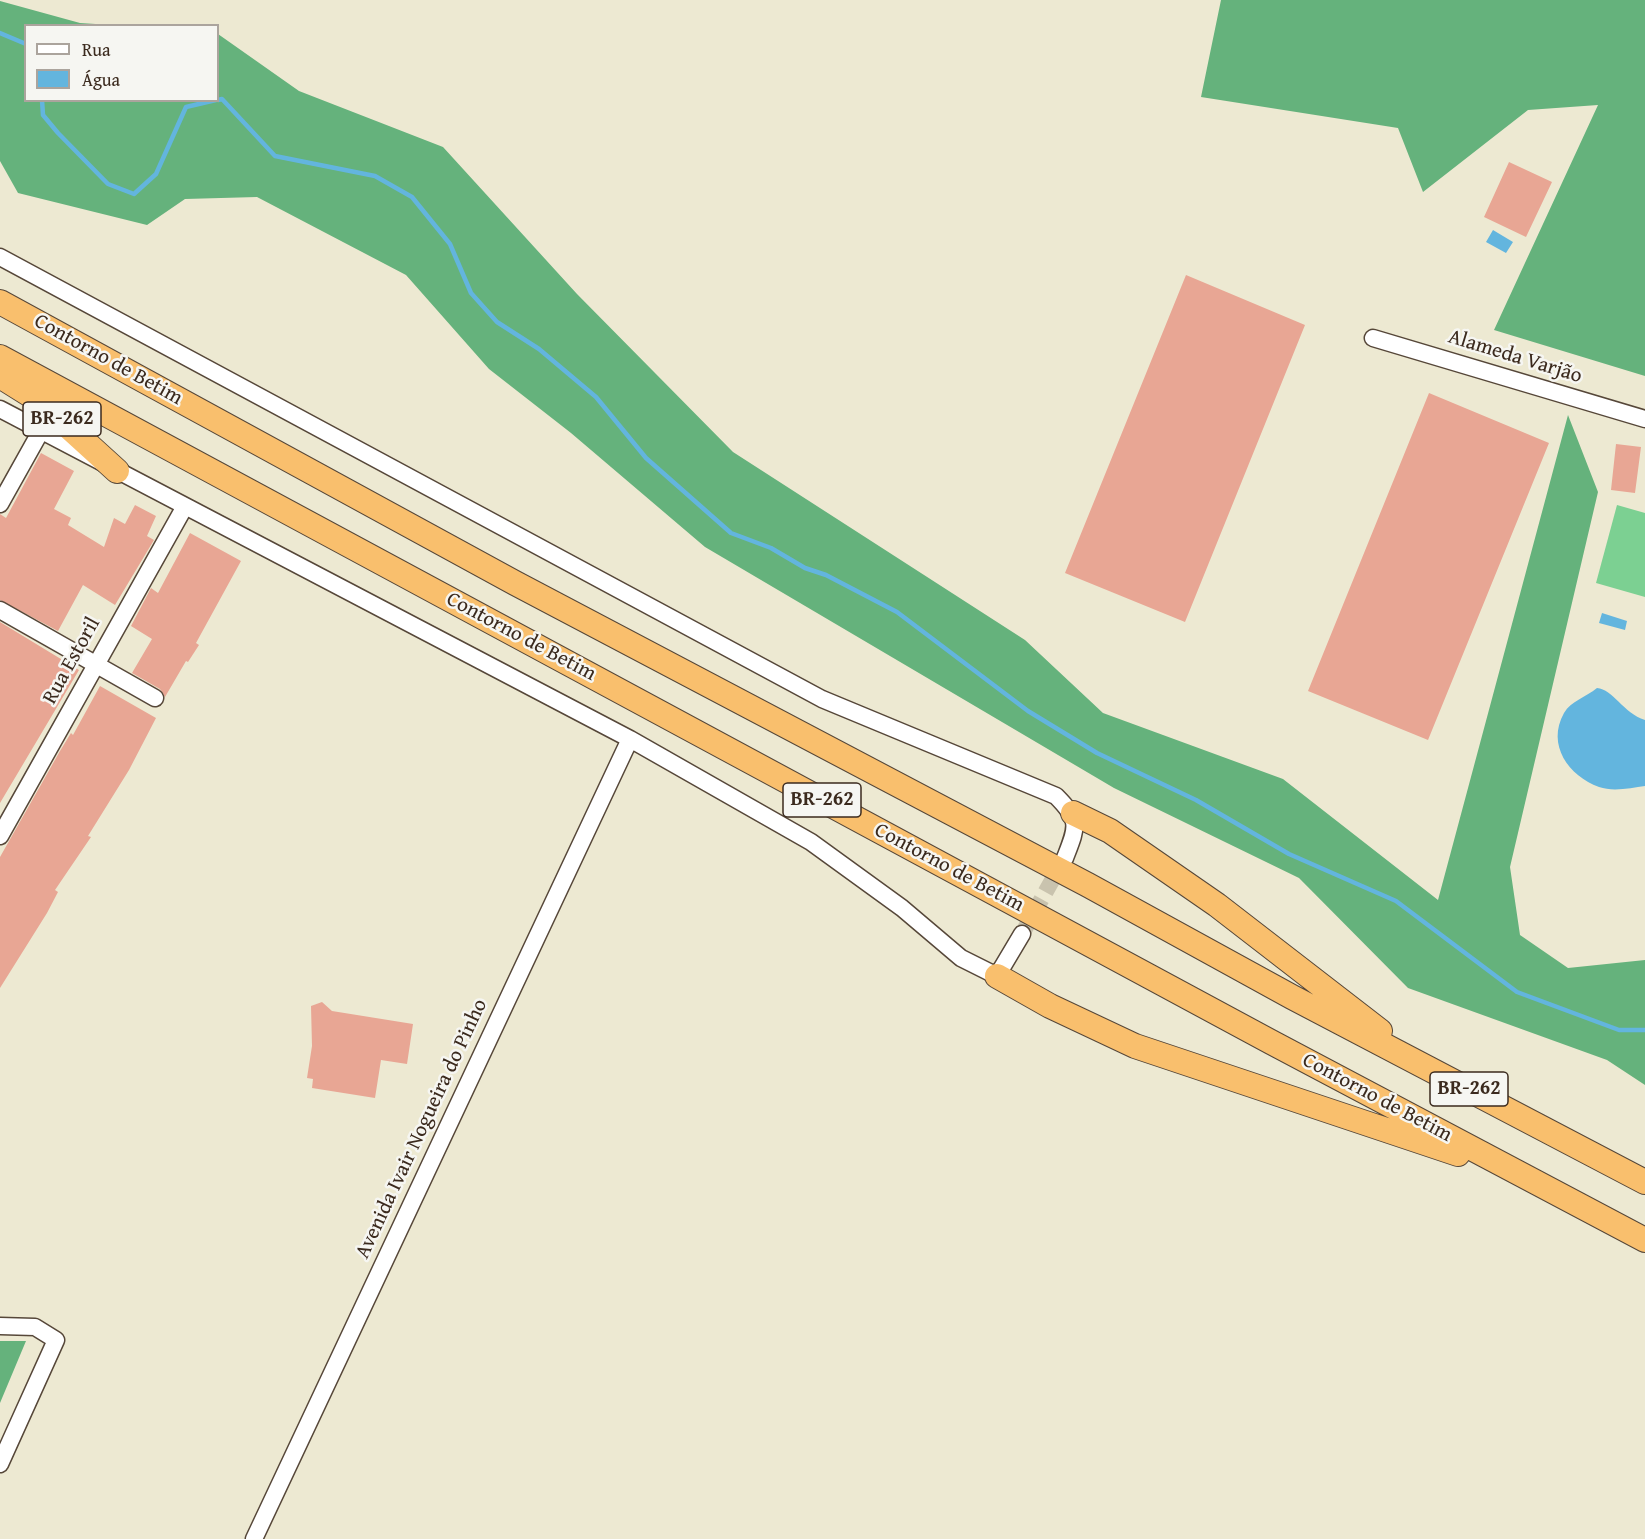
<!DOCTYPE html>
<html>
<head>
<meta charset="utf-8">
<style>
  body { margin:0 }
  #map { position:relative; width:1645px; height:1539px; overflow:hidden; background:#ede9d2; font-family:"Gentium Book Plus",serif }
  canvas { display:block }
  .legend { position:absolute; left:24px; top:24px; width:195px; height:78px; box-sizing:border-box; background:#f6f6f2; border:2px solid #aba49d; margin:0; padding:8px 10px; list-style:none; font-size:18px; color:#3b2a1e }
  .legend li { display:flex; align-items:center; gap:12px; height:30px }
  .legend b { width:30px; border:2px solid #aba49d }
</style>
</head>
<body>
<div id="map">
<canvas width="1645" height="1539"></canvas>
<ul class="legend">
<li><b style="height:8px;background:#fff"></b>Rua</li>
<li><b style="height:16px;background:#63b5de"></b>Água</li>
</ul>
</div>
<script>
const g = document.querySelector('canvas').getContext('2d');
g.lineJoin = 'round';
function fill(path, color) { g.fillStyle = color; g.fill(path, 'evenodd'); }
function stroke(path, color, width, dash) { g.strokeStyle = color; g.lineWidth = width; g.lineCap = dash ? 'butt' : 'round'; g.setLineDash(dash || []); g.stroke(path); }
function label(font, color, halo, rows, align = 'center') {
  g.font = font + ' "Gentium Book Plus",serif'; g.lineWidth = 5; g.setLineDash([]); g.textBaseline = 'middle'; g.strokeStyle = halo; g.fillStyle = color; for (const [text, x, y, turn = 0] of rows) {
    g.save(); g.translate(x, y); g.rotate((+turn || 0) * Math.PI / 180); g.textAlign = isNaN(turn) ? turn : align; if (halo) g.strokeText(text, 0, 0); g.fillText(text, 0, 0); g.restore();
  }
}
fill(new Path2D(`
  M 1617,505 L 1645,513 L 1645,597 L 1596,583 Z`), '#7cd092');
fill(new Path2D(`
  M 1221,0 L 1645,0 L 1645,376 L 1494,330 L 1598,105 L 1528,110 L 1423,192 L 1398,128 L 1201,97 Z
  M 0,1 L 80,23 L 111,25 L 26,26 L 26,100 L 218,100 L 218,34 L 299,91 L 443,147 L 577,294 L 733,452 L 1025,640 L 1103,713 L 1283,779 L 1438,900 L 1568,415 L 1598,492 L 1510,867 L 1520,935 L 1568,968 L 1645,960 L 1645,1085 L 1607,1060 L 1408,988 L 1299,878 L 1114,788 L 705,547 L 571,433 L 489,369 L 406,275 L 257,197 L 185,199 L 147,225 L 18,193 L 0,161 Z
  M 0,1341 L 26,1341 L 0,1403 Z`), '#65b27c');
fill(new Path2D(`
  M 1493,230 L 1513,242 L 1506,253 L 1486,242 Z
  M 1602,613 L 1627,621 L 1625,630 L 1599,623 Z
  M 1597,688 C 1613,689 1623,713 1645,720 L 1645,786 C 1631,788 1613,792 1599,787 C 1569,776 1546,745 1564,713 C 1571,701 1586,697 1597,688 Z`), '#63b5de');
stroke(new Path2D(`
  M 0,33 L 26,44
  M 42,100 L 43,115 L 58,133 L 108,184 L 134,194 L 156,174 L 186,107 L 216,100
  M 218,100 L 222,99 L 275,156 L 375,176 L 412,197 L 450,244 L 471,293 L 497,322 L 539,349 L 596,397 L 646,458 L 731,533 L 771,548 L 805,568 L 826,575 L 897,612 L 1028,711 L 1097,753 L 1196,800 L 1289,854 L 1396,901 L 1517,992 L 1619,1030 L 1645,1030`), '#63b5de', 4.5);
fill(new Path2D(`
  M 1509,162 L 1552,182 L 1526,237 L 1484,217 Z
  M 1186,275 L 1305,325 L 1185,622 L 1065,573 Z
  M 1429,393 L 1549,443 L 1428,740 L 1308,691 Z
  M 1616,444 L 1641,447 L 1635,493 L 1611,490 Z
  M 41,453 L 74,471 L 54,509 L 71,518 L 68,525 L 104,547 L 114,518 L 125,524 L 135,505 L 156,516 L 147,536 L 154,540 L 115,605 L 83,585 L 58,631 L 0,600 L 0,514 L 6,518 Z
  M 190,533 L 241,561 L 196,643 L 199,645 L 188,662 L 186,661 L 165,697 L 160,689 L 132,673 L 152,639 L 131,626 L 151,588 L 158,593 Z
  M 0,622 L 79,670 L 0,803 Z
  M 100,686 L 156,718 L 129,770 L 88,836 L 91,837 L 55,890 L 58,892 L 47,913 L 0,988 L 0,857 L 60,751 L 71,733 L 73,735 Z
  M 322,1002 L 332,1011 L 413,1024 L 407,1064 L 381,1060 L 375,1098 L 312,1088 L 313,1079 L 307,1078 L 312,1046 L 311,1006 Z`), '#e8a694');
stroke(new Path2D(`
  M 1022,934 L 1063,861`), '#c9c3ae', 16, [16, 8]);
const minor = new Path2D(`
  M 0,257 L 822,699 L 1056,796 C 1081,821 1077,827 1065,858
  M 1373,338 L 1645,419
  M 0,409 L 630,739 L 811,842 L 902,908 L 961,958 L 997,976 L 1022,934
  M 0,504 L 42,429
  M 0,610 L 155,698
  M 0,836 L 184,508
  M 0,1326 L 35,1327 L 56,1340 L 0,1464
  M 254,1539 L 630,739`);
const highway = new Path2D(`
  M 0,302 L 515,583 L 1088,885 L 1292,997 L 1645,1182
  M 0,357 L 1271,1042 L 1645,1240
  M 0,376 L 40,401 L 117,471
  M 1073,813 L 1110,831 L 1217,905 L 1380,1031
  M 997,976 L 1050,1006 L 1135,1046 L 1458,1154`);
stroke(minor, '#564739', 19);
stroke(highway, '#564739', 26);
stroke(minor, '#fff', 16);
stroke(highway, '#f9bf6d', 24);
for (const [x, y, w] of [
  [62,419,78],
  [822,800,78],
  [1469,1089,78]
]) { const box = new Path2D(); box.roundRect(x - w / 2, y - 17, w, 34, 4.5); g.fillStyle = '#f6f6f2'; g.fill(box); stroke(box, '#3b2a1e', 1.5); }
label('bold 20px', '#3b2a1e', null, [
  ["BR-262",62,419],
  ["BR-262",822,800],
  ["BR-262",1469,1089]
]);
label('21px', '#3b2a1e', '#f6f6f2', [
  ["Alameda Varjão",1515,357,17],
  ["Contorno de Betim",108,360,29],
  ["Contorno de Betim",521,637,28],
  ["Rua Estoril",72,661,-61],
  ["Contorno de Betim",949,868,28],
  ["Contorno de Betim",1377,1098,28],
  ["Avenida Ivair Nogueira do Pinho",422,1129,-65]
]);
</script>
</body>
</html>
